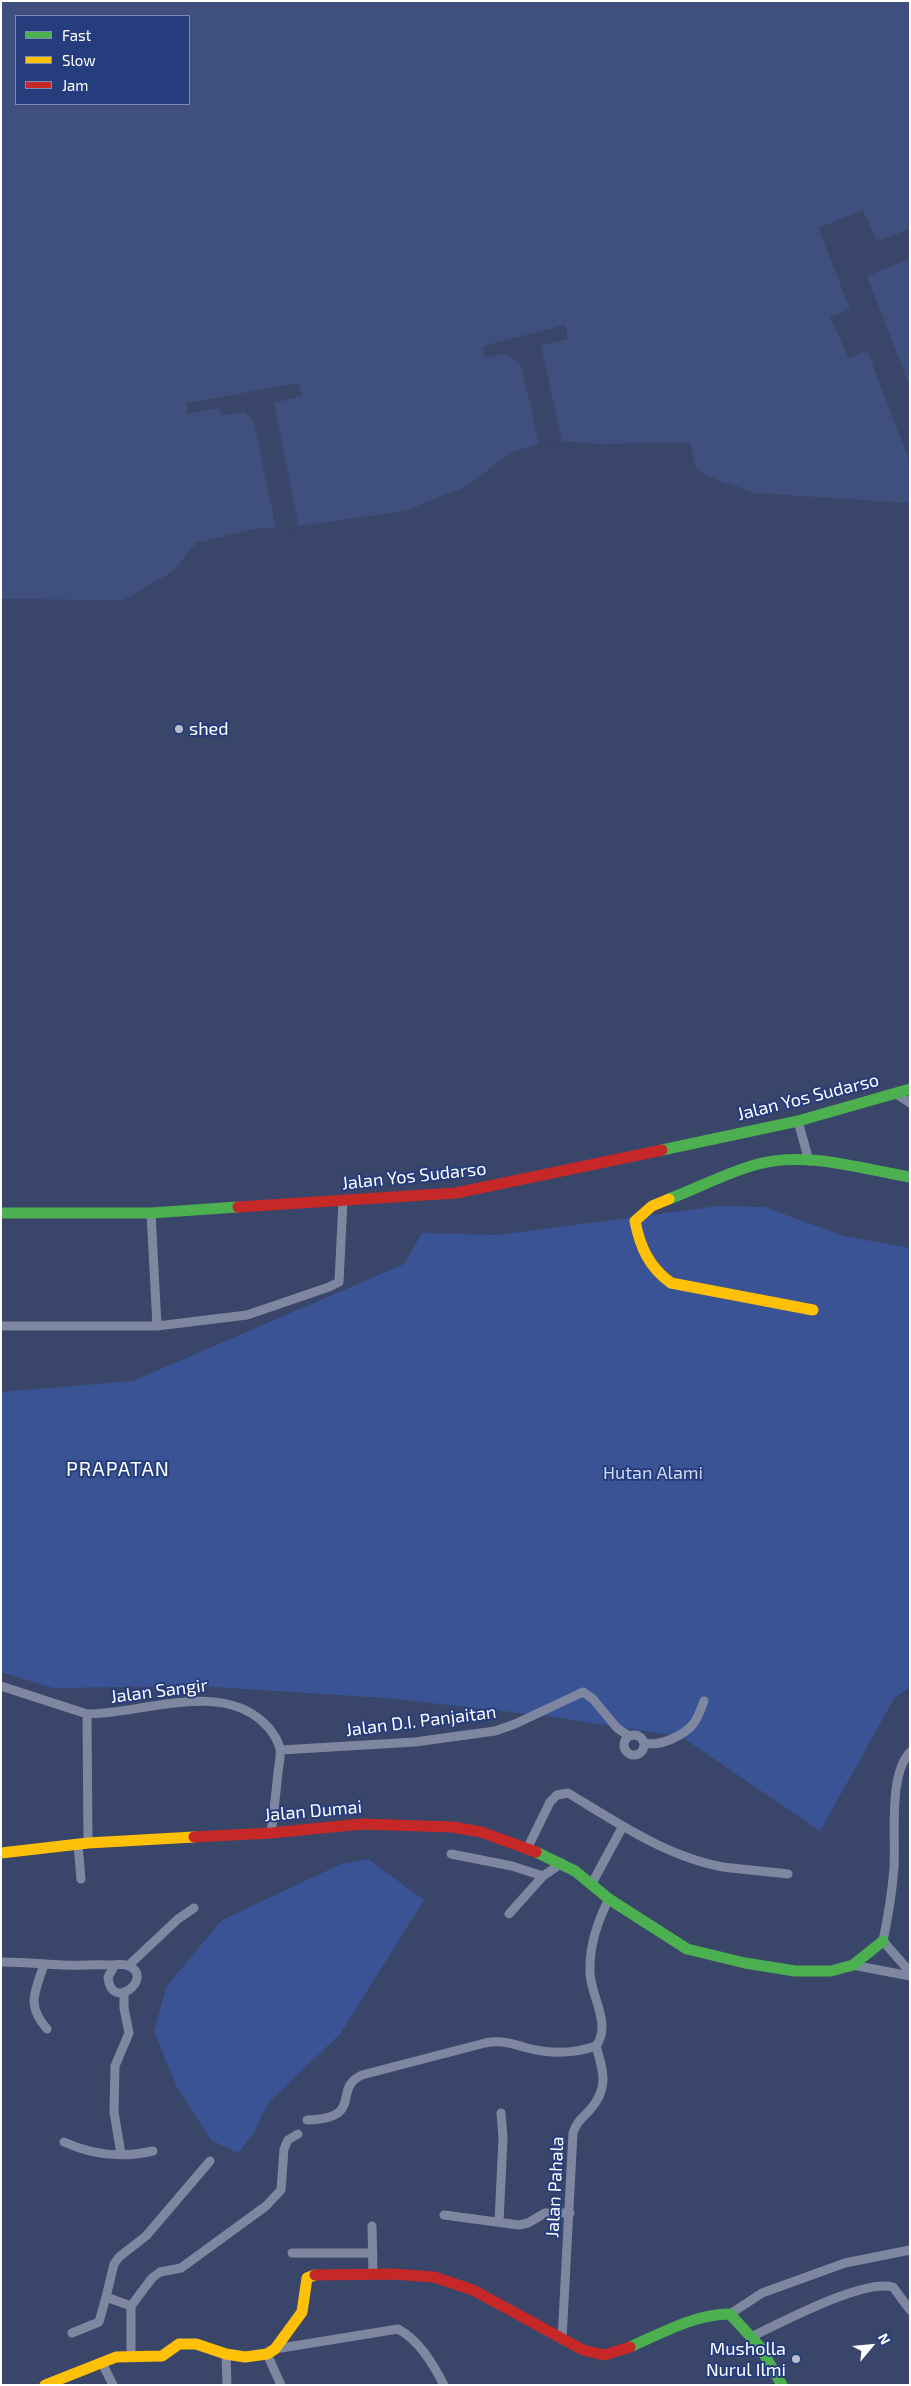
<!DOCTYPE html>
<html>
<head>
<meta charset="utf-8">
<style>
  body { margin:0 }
  #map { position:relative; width:911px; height:2386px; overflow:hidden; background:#3a4669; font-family:"Exo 2",sans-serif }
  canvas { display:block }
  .frame { position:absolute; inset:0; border:2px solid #fff; pointer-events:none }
  .legend { position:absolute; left:15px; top:15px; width:175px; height:90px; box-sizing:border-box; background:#263d7d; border:1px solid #7d8bb1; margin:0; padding:6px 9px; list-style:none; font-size:15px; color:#fff }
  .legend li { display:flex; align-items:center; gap:10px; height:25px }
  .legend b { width:25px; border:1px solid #7d8bb1 }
  .north { position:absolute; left:846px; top:2321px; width:50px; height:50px; -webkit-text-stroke:4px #263d7d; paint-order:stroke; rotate:62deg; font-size:14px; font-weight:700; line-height:20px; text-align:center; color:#fff }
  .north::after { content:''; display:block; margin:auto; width:18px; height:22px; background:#fff; clip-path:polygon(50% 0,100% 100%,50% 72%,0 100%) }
</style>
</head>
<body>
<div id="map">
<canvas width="911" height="2386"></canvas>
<div class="frame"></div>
<ul class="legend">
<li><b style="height:6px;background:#4caf50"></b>Fast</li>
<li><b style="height:6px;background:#ffc107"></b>Slow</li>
<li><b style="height:6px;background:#c62828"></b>Jam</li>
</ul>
<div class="north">N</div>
</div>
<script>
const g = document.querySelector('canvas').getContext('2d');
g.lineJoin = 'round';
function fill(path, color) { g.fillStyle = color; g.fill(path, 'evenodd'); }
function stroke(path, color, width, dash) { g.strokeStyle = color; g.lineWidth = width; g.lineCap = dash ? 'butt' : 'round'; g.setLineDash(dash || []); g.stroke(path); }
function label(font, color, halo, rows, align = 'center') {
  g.font = font + ' "Exo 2",sans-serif'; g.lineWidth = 4; g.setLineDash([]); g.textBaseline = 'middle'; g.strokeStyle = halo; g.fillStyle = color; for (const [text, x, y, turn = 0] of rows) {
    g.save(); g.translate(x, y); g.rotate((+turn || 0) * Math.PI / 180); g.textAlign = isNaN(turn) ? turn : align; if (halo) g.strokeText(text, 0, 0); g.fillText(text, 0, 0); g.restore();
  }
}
fill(new Path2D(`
  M 719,1206 L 764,1207 L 844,1236 L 910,1248 L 910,1687 L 895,1697 L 820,1831 L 682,1737 L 547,1716 L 386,1698 L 198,1686 L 53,1688 L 1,1672 L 1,1392 L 133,1381 L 404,1264 L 422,1233 L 498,1235 Z
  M 368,1859 L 424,1900 L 340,2034 L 268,2103 L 253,2134 L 238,2153 L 211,2140 L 177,2087 L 154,2032 L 166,1987 L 222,1920 L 341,1864 Z`), '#395394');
fill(new Path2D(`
  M 1,1 L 910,1 L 910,503 L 756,493 L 706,476 L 696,467 L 690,442 L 599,444 L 562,441 L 539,444 L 511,452 L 467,486 L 404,511 L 298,526 L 254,529 L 196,543 L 173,571 L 124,600 L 1,599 ZM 16,16 L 189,16 L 189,104 L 16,104 Z`), '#3f507e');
fill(new Path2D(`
  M 863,210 L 877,241 L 910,229 L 910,259 L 867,276 L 910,387 L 910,463 L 867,350 L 849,359 L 830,317 L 850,309 L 818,228 Z
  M 565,325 L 568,339 L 541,346 L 563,444 L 540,447 L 521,366 L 507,353 L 485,358 L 483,346 Z
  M 299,383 L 302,396 L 274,403 L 299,528 L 276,529 L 254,421 L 244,412 L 222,416 L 219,408 L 187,414 L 186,403 Z`), '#3a4669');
stroke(new Path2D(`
  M 895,1093 L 910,1103
  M 798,1121 L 809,1161
  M 1,1326 L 157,1326 L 151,1213
  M 157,1326 L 247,1315 L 329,1287 L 339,1282 L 343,1201
  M 1,1686 L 87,1714 L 88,1843
  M 87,1714 C 142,1714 219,1680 264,1723 C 271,1729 278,1740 280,1749 C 281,1756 279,1765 278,1772 C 276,1792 274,1812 271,1833
  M624 1745a10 10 0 1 1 20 0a10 10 0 1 1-20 0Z
  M 645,1743 C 660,1747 685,1735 694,1723 C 699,1716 701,1708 704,1701
  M 281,1750 L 415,1742 L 495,1731 L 515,1724 L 583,1692 L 593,1699 L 617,1728 L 629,1736
  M 910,1752 C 888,1775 896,1838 894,1868 C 892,1893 888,1917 883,1941 L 910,1972
  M 78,1845 L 81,1879
  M 528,1847 L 550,1802 L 557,1795 L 568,1793 C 616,1822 667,1857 723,1867 C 745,1870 767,1871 788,1874
  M 451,1854 L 512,1866 L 543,1876 L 562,1863
  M 591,1885 L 623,1826
  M 509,1914 L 543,1876
  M 1,1962 C 22,1962 42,1964 63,1965 C 79,1966 94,1964 110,1965 C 116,1965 123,1963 129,1966 C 155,1978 111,2013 108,1977 L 115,1965
  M 44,1964 C 36,1991 25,2004 47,2029
  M 853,1965 L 910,1976
  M 128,1966 L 178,1919 L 194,1908
  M 307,2120 C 366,2118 331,2089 362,2075 L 485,2043 C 500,2040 511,2043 527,2048 C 550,2054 573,2054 596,2046 C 612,2024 591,1997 590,1973 C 589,1946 597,1922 609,1899
  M 64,2142 C 92,2155 123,2158 153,2151
  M 121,2154 L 114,2112 L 115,2066 L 129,2033 L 124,2008 L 124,1993
  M 444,2215 L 519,2225 L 528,2223 L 545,2213 L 570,2213
  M 499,2222 L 503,2138 L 501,2113
  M 372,2226 L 373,2274
  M 292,2253 L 373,2253
  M 131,2306 L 106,2297 L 114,2264 L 119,2257 L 146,2236 L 210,2161
  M 730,2314 L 762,2293 L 845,2263 L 910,2250
  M 72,2333 L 99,2322 L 106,2297
  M 753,2336 C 782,2322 863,2279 893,2287 L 910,2310
  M 562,2340 L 573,2133 C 576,2123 582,2118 589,2111 C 609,2089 604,2073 596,2046
  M 275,2349 L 398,2329 C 419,2340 433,2364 444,2385
  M 226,2354 L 227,2385
  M 267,2354 L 281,2385
  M 131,2356 L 131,2306 L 152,2278 L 160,2272 L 181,2268 L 266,2206 L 281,2190 L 284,2149 L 288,2140 L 298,2134
  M 102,2363 L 113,2385`), '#7f87a0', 9);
stroke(new Path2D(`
  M 662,1150 L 798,1121 L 910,1089
  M 669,1199 C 698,1188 728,1172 758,1164 C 806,1151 862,1169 910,1177
  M 1,1213 L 151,1213 L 238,1207
  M 536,1852 L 575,1871 L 609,1899 L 687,1949 L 745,1963 L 795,1971 L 831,1971 L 853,1965 L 883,1941
  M 630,2347 C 662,2333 695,2314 730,2314 L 760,2347 L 782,2385`), '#4caf50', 11);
stroke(new Path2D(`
  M 669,1199 L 652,1206 L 635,1221 C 640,1247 649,1267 671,1283 L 813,1310
  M 1,1853 L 88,1843 L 194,1837
  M 45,2385 L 116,2357 L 162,2356 L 179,2344 L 196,2344 L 226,2354 L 245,2357 L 267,2354 L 275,2349 L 302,2312 L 307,2278 L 315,2275`), '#ffc107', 11);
stroke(new Path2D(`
  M 238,1207 L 456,1193 L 662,1150
  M 194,1837 L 271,1833 L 362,1824 L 452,1827 L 481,1832 L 536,1852
  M 315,2275 L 392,2274 L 434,2277 L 473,2290 L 583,2350 L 604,2355 L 630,2347`), '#c62828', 11);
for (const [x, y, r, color] of [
  [179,729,5,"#babeca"],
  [796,2359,5,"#babeca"]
]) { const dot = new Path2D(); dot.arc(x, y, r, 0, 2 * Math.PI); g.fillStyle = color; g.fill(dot); stroke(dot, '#263d7d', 2); }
label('18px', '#fff', '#263d7d', [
  ["shed",189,729],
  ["Musholla",786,2349,"right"],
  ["Nurul Ilmi",786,2370,"right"]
], 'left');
label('18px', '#fff', '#263d7d', [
  ["Jalan Yos Sudarso",808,1097,-14],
  ["Jalan Yos Sudarso",414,1176,-6],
  ["Jalan Sangir",159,1691,-7],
  ["Jalan D.I. Panjaitan",421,1721,-7],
  ["Jalan Dumai",313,1811,-5],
  ["Jalan Pahala",555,2187,-87]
]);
label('18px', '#ced9f4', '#263d7d', [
  ["Hutan Alami",653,1473]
]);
g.letterSpacing = '1px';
label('20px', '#fff', '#263d7d', [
  ["PRAPATAN",118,1469]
]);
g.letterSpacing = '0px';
</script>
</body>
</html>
